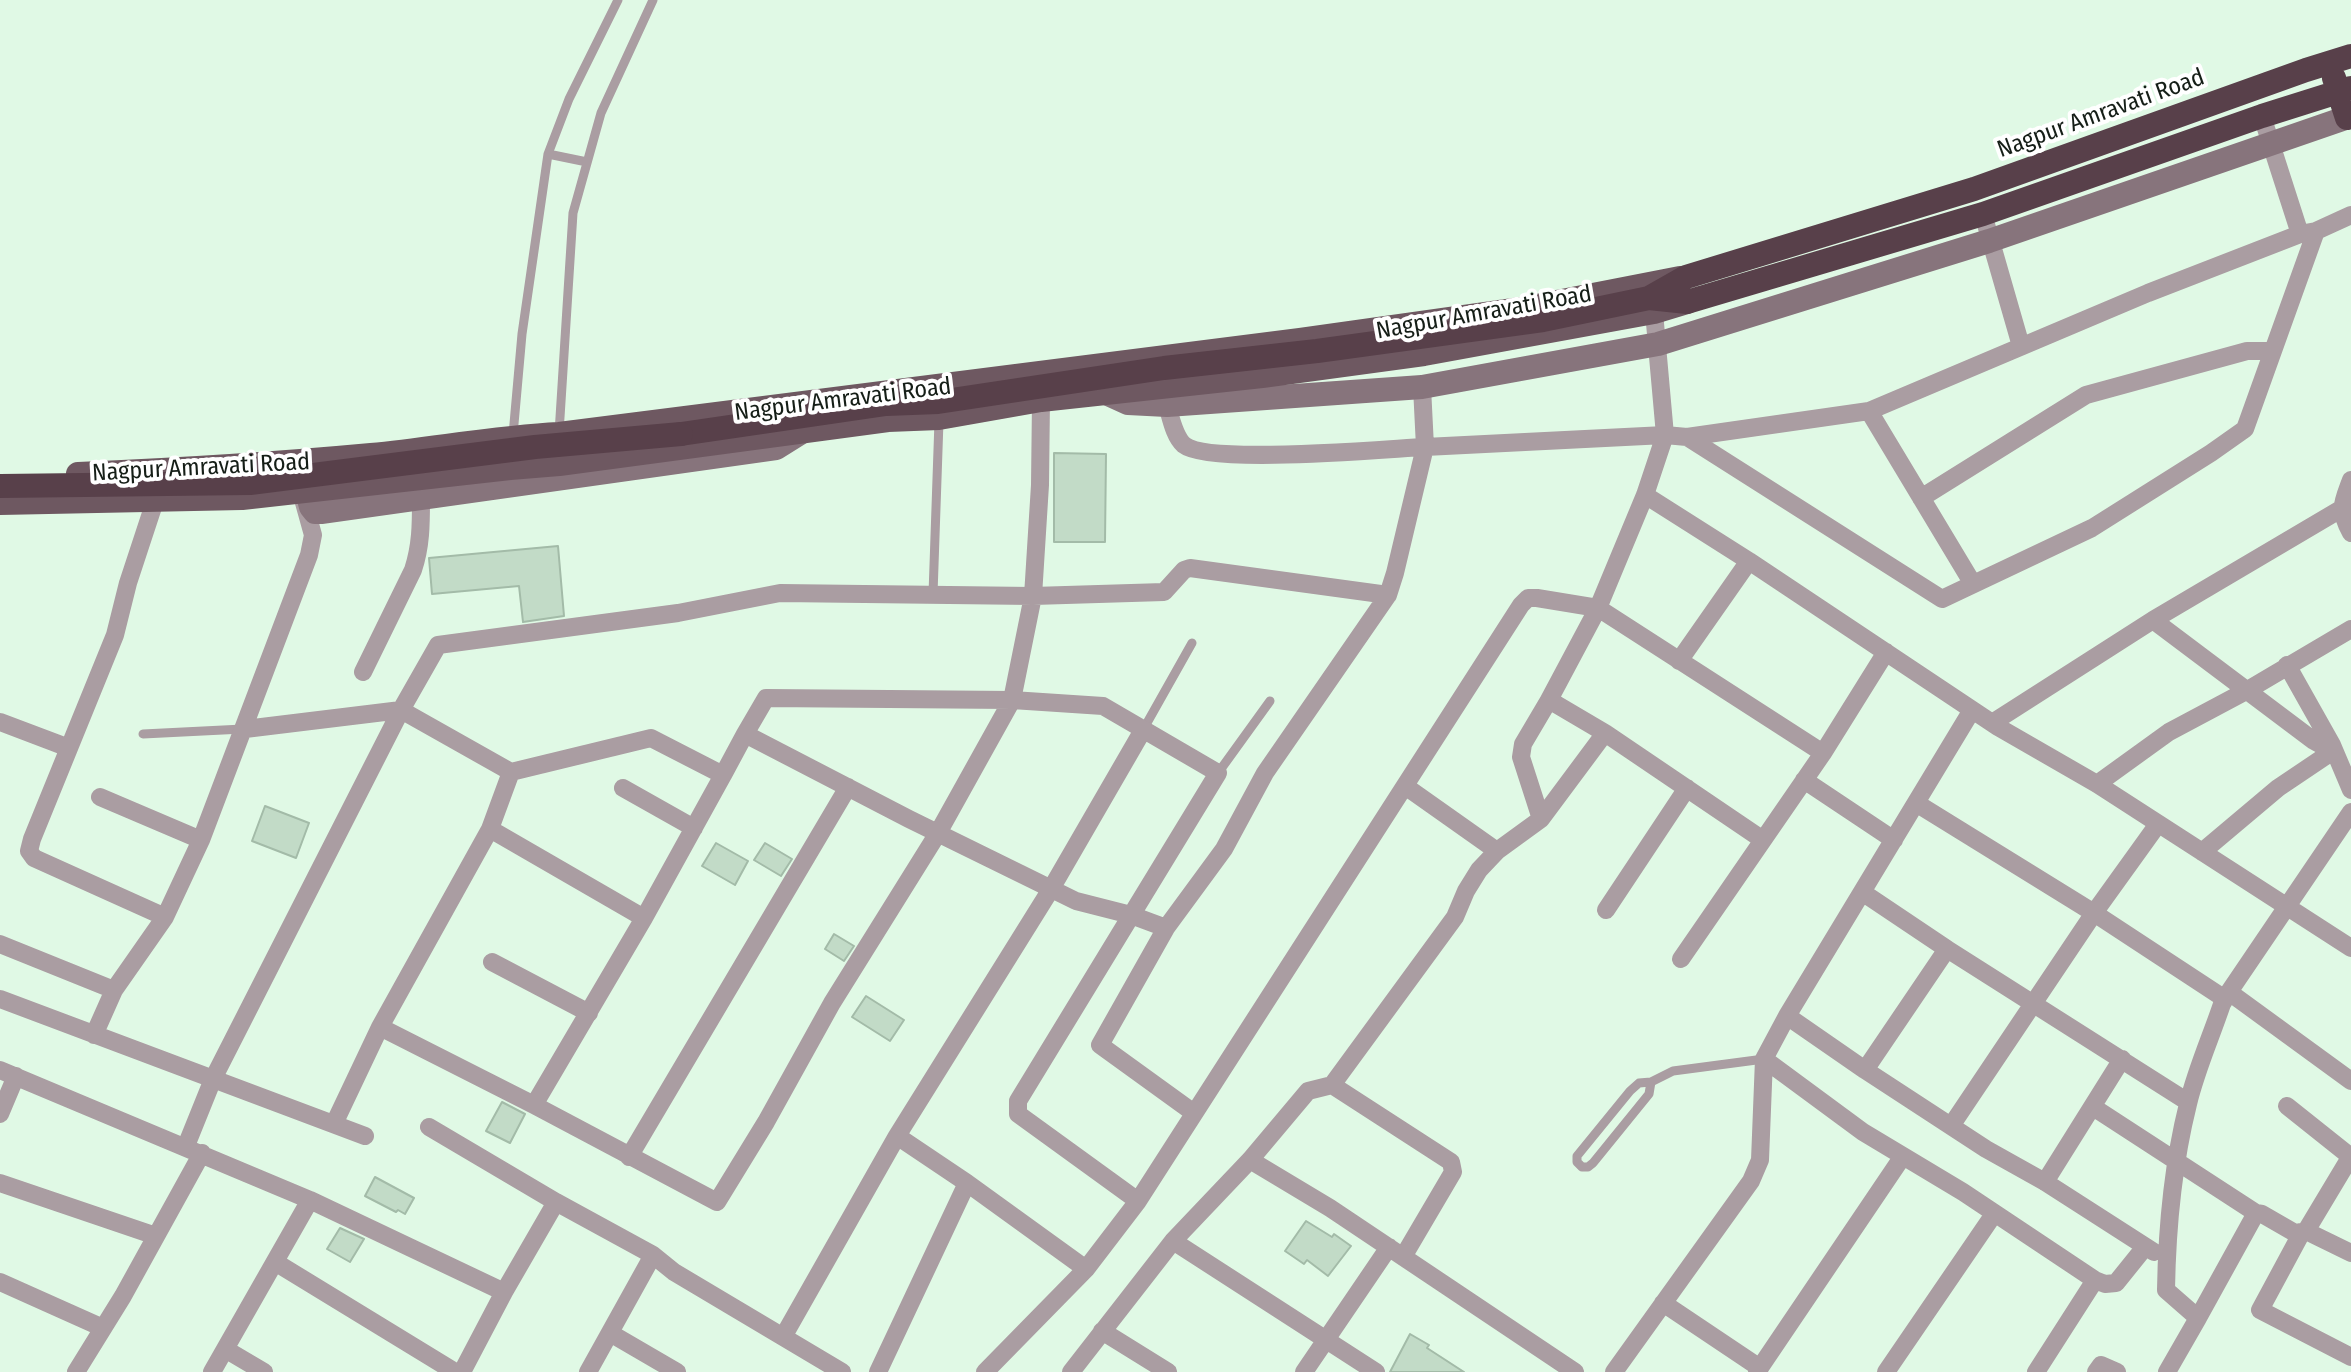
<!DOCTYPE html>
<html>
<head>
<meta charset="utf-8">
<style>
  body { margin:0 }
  canvas { display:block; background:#e0f9e5 }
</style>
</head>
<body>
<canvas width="2351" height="1372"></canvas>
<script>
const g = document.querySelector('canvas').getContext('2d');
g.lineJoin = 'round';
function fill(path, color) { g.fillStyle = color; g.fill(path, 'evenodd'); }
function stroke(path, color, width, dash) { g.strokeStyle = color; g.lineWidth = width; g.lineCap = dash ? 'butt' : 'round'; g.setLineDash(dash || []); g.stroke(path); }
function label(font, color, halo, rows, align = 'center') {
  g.font = font + ' "Fira Sans Condensed",sans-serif'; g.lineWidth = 8; g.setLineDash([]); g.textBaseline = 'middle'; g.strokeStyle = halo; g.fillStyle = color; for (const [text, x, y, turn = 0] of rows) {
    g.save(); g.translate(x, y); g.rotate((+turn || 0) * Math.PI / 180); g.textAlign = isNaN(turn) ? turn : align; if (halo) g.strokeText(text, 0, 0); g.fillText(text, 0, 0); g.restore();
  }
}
const building = new Path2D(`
  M 1054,453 L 1106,454 L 1105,542 L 1054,542 Z
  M 558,546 L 564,616 L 523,622 L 519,586 L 432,594 L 429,558 Z
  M 265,806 L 309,823 L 296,858 L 252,841 Z
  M 716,843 L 748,861 L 735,885 L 702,866 Z
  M 765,843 L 792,859 L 781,876 L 754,860 Z
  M 834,934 L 854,946 L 844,961 L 825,949 Z
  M 866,996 L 904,1020 L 890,1041 L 852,1017 Z
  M 502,1102 L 525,1114 L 510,1143 L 486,1131 Z
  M 375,1177 L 414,1198 L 405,1214 L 398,1210 L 396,1212 L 365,1196 Z
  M 1306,1221 L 1332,1237 L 1334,1234 L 1351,1246 L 1328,1276 L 1307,1260 L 1304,1264 L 1285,1251 Z
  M 340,1228 L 364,1239 L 350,1262 L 327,1249 Z
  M 1410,1334 L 1429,1345 L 1427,1348 L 1464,1372 L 1390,1372 Z`);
fill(building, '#c2dbc7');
stroke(building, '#a3bba8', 2);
stroke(new Path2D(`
  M 548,154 L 587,162
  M 559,433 L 573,213 L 601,113 L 653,0
  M 513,435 L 522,334 L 548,154 L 569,99 L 618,0
  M 933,594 L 939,421
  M 1143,730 L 1192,643
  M 143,734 L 243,729
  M 1218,773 L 1270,701
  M 1651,1082 L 1649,1094 L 1593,1163 L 1588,1167 L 1582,1167 L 1577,1162 L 1577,1156 L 1630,1091 L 1639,1083 Z
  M 1651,1082 L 1673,1071 L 1764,1059`), '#aa9da2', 9);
stroke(new Path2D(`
  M 2262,116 L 2300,234
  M 1983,214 L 2021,346
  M 1422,387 L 1425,447 L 1665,435 L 1687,437 L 1869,411 L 1973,584
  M 1167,405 C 1171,418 1174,436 1184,445 C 1209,465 1385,449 1425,447 L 1395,573 L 1388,595 L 1265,773 L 1224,849 L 1166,928 L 1100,1045 L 1194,1113
  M 1869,411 L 2148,293 L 2300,234 L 2316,231 L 2351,215
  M 1687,437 L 1942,599 L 2092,528 L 2211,453 L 2245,429 L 2316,231
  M 2351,480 C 2342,504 2338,509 2351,533
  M 1645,495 L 1749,561 L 1998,727 L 2097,784 L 2351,948
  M 1921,498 L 2086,395 L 2247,351 L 2273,351
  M 155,501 L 128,583 L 115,635 L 32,839 L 29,851 L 34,858 L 165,917
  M 2153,620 L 2314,741 L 2323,746 L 2332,745
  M 1679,661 L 1749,561
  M 2287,665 L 2332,745 L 2351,790
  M 363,672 L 413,570 C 421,546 421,524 421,499
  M 0,722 L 69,748
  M 1992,723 L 2153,620 L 2341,509
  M 245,729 L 401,710 L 511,772 L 651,738 L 723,775 L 745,734 L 909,819 L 1076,901 L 1131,915 L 1166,928
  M 745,734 L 766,698 L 1012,700 L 1033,596 L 1164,592 L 1184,570 L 1190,568 L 1388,595
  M 1804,780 L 1894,840
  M 2097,784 L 2169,732 L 2246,691 L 2351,629
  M 1405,786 L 1497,851
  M 623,788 L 694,828
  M 100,797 L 201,840
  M 1916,803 L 2094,913 L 2225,999
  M 1541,819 L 1521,757 L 1523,744 L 1549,700
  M 490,829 L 511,772
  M 1763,840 L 1605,733 L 1549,700 L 1598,608 L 1823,753 L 1886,652
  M 2202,852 L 2278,788 L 2333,751
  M 1862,892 L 1947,949 L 2188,1102
  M 1606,910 L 1687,788
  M 644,918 L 723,775
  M 0,944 L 114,990
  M 1681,959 L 1823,753
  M 492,962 L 589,1013
  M 2229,992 L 2351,1081
  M 0,999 L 365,1136
  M 1787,1016 L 1865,1070 L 1986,1149 L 2045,1182 L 2154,1252
  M 380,1027 L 490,829 L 644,918 L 534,1105
  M 94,1035 L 114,990 L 165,917 L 201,840 L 309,555 L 313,535 L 303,499
  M 1764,1059 L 1863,1132 L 1963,1192 L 2095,1280 L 2105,1284 L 2116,1283 L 2145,1247
  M 0,1070 L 310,1200 L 212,1372
  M 1865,1070 L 1947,949
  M 1332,1085 L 1451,1162 L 1453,1172 L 1403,1257
  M 2287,1106 L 2351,1157
  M 2093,1107 L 2256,1213
  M 0,1114 L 16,1076
  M 334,1124 L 380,1027 L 534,1105 L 717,1202 L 766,1122 L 832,1003 L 938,833 L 1012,700 L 1103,706 L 1218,773 L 1018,1101 L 1018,1114 L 1138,1201
  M 1951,1126 L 2094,913 L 2158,824
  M 429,1127 L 556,1202 L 653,1255 L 674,1272 L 842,1372
  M 186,1146 L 213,1079 L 401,710 L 438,645 L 678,613 L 780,593 L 1033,596 L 1040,485 L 1041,400
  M 629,1157 L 848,787
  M 1250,1160 L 1330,1208 L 1575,1372
  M 2045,1182 L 2122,1059
  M 0,1183 L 156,1236
  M 310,1200 L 504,1292 L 462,1372
  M 2306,1231 L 2351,1156
  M 2302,1232 L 2260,1310 L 2351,1357
  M 1173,1241 L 1376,1372
  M 275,1262 L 455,1372
  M 1086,1269 L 967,1183 L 897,1136 L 1051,889 L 1143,730
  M 0,1282 L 103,1328
  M 504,1292 L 556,1202
  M 1663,1303 L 1760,1368
  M 2198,1318 L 2256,1213 L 2262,1214 L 2295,1233 L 2306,1231 L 2351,1253
  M 1102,1331 L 1168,1372
  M 610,1333 L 677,1372
  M 783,1337 L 897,1136
  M 225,1349 L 264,1372
  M 76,1372 L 123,1296 L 202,1153
  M 588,1372 L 653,1255
  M 878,1372 L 967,1183
  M 985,1372 L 1086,1269 L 1138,1201 L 1521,605 L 1528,598 L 1537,598 L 1598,608 L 1645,495 L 1665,435 L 1654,312
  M 1071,1372 L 1173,1241 L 1250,1160 L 1308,1091 L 1332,1085 L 1455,917 L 1466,891 L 1479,870 L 1497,851 L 1541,819 L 1605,733
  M 1304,1372 L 1389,1247
  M 1614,1372 L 1751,1181 L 1760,1160 L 1764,1059 L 1787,1016 L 1972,710
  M 1757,1372 L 1903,1156
  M 1886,1372 L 1994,1214
  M 2036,1372 L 2095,1280
  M 2096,1372 L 2101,1365 L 2117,1372
  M 2167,1372 L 2198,1318 L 2166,1290 C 2167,1228 2173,1164 2188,1104 C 2196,1070 2211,1037 2222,1004 L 2229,992 L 2351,812`), '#aa9da2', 18);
stroke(new Path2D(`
  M 1106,393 L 1128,403 L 1167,405 L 1422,387 L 1658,344 L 1989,241 L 2351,116
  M 307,492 L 311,507 L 315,512 L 321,512 L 776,448 L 800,433`), '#87747c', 24);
stroke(new Path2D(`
  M 78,474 C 176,470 274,464 371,455 C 434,449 496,437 559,434 L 1300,340 L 1521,309 L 1680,278
  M 0,503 L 242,498 L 510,468 L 559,464 L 888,420 L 939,418 L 1041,400 L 1262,376 L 1424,354 L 1654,312 L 1687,302`), '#6e5861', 24);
stroke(new Path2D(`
  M 2334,78 L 2347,118
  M 1649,298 L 1686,277 L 1974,189 L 2306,70 L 2351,56
  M 681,434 L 886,404 L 938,402 L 1164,368 L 1317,351 L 1543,320 L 1649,298 L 1687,302 L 1983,214 L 2262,116 L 2351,88`), '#58404a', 24);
stroke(new Path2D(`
  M 0,486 L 250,483 L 535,447 L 681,434`), '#58404a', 24);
label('24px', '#151e17', '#fff', [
  ["Nagpur Amravati Road",2101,114,-20],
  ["Nagpur Amravati Road",1484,313,-10],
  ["Nagpur Amravati Road",843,400,-7],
  ["Nagpur Amravati Road",201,468,-3]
]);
</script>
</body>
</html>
